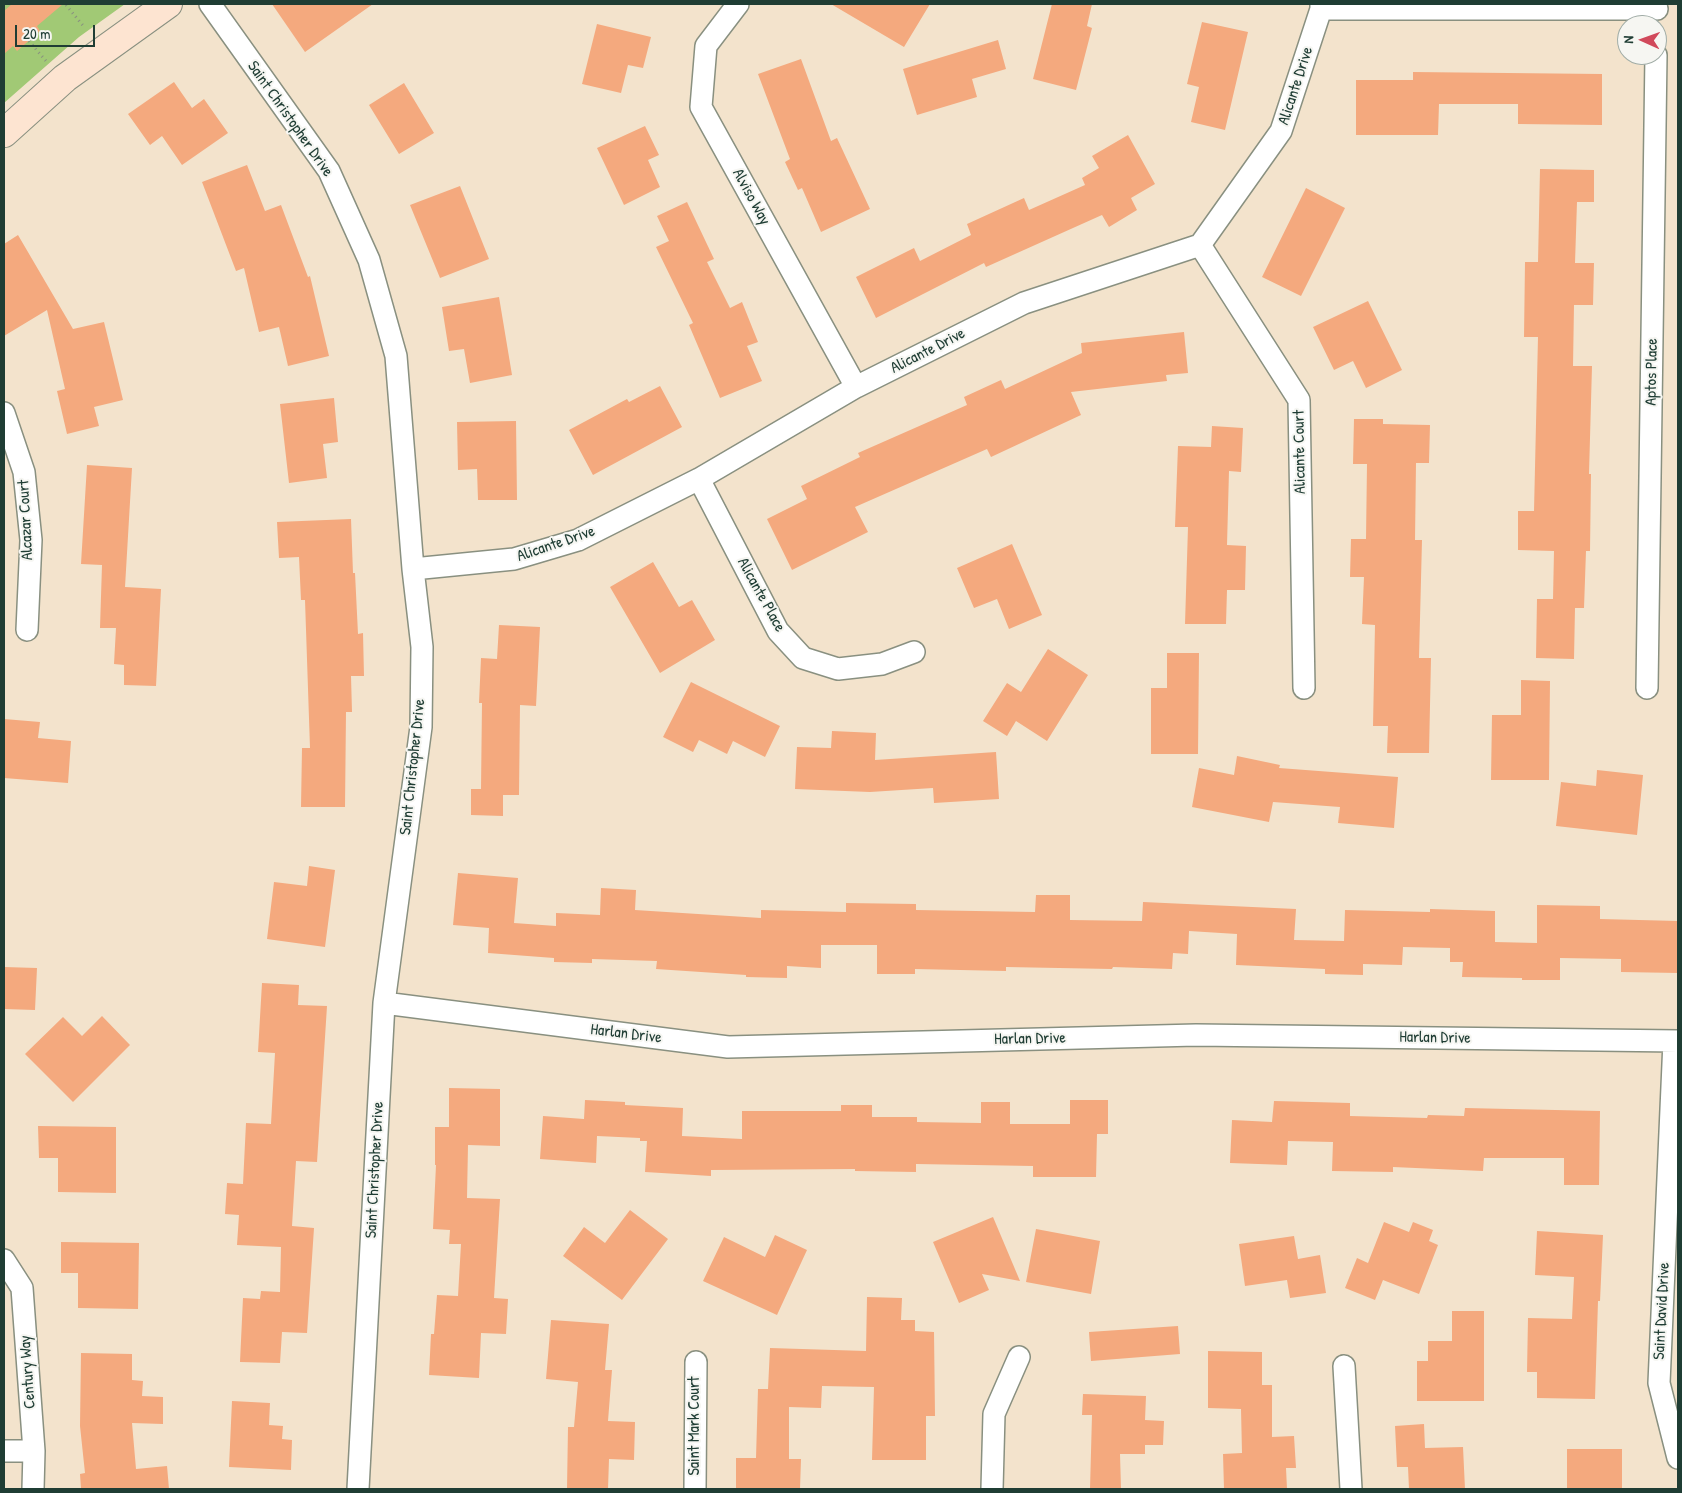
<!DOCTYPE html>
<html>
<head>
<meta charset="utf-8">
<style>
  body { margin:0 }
  #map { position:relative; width:1682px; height:1493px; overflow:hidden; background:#f3e3cc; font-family:"Patrick Hand",sans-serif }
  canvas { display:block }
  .frame { position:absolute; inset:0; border:5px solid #1f3d34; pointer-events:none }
  .north { position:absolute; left:1617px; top:15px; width:50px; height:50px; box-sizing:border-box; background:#f6f6f2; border:1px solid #a0aca6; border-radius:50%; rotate:272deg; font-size:14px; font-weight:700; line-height:20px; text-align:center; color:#1f3d34 }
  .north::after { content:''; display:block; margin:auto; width:18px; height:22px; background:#d1495b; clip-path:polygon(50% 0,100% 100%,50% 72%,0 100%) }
  .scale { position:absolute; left:15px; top:25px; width:80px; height:22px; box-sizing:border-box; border:2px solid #1f3d34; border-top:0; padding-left:6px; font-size:15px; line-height:18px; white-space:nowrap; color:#1f3d34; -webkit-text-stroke:4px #f6f6f2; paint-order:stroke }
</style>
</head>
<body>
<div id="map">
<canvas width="1682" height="1493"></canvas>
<div class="frame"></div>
<div class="north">N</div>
<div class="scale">20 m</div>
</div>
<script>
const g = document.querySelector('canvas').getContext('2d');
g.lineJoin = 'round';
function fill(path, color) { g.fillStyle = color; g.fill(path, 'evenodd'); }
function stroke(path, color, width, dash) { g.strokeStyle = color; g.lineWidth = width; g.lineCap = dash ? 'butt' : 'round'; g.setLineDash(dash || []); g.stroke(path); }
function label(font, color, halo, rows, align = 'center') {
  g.font = font + ' "Patrick Hand",sans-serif'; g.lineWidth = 4; g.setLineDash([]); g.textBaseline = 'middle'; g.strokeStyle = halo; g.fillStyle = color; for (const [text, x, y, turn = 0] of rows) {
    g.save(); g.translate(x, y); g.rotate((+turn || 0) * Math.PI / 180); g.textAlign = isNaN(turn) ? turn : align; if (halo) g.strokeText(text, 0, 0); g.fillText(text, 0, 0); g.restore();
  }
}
fill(new Path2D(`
  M 4,4 L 125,4 L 79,37 L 4,103 Z`), '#a1c975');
fill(new Path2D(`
  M 12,4 L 63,4 L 37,26 L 40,31 L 17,51 L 13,46 L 4,54 L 4,11 Z
  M 272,4 L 373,4 L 305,52 Z
  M 831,4 L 930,4 L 904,47 Z
  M 1052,4 L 1092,4 L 1087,26 L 1092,28 L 1076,90 L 1033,79 Z
  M 1202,22 L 1248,32 L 1225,130 L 1191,122 L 1199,87 L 1187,84 Z
  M 597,24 L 651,37 L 643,68 L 628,65 L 621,93 L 582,84 Z
  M 998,40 L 1006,69 L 972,79 L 977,97 L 917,115 L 903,69 Z
  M 801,59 L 831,141 L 837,138 L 870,209 L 821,232 L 802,188 L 798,190 L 785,162 L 790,159 L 758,74 Z
  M 1413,72 L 1602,74 L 1602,125 L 1518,124 L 1518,104 L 1439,104 L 1438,135 L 1356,135 L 1356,80 L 1413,80 Z
  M 174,82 L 192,108 L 204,99 L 228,133 L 182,165 L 162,136 L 150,145 L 128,114 Z
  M 404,83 L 434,133 L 399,154 L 369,105 Z
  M 645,126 L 659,155 L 648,160 L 660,187 L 624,205 L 597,148 Z
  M 1128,135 L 1155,184 L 1131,198 L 1137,210 L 1109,227 L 1102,215 L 986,267 L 984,263 L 876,318 L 856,277 L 914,248 L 920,261 L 971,235 L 967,224 L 1024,198 L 1029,210 L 1085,185 L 1082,178 L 1099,168 L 1092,156 Z
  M 247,165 L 265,211 L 281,205 L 308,277 L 310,276 L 329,356 L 288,366 L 279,327 L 259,332 L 244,268 L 236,271 L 202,182 Z
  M 1540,169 L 1594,170 L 1594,202 L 1577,202 L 1575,263 L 1594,263 L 1593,305 L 1574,305 L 1573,366 L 1592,366 L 1589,474 L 1591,474 L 1590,551 L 1586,551 L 1584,608 L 1575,608 L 1574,659 L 1536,658 L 1537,599 L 1553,599 L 1554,551 L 1518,550 L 1518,511 L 1534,511 L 1538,337 L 1524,337 L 1525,262 L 1538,262 Z
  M 460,186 L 489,259 L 440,278 L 410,205 Z
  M 1306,188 L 1345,208 L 1301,296 L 1262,277 Z
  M 687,202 L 714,259 L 707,262 L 730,308 L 742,302 L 758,342 L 747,346 L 762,381 L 720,398 L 689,325 L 693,323 L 656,247 L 669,241 L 657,216 Z
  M 18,235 L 73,329 L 104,322 L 123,400 L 94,407 L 99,426 L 67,434 L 57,391 L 65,389 L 47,310 L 4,336 L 4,244 Z
  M 499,297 L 512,375 L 470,383 L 464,349 L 449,351 L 442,307 Z
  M 1368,301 L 1402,370 L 1366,388 L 1353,361 L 1334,370 L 1313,327 Z
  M 1184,332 L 1188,373 L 1166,375 L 1167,381 L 1071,392 L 1081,415 L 991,457 L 987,449 L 855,507 L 868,532 L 792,570 L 767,519 L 807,499 L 801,486 L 860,457 L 858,453 L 967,405 L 964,397 L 1001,380 L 1005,389 L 1082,353 L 1081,343 Z
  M 660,386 L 682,427 L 593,475 L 569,430 L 627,399 L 629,402 Z
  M 334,398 L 338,442 L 323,444 L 327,478 L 289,483 L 280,404 Z
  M 1354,419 L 1383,419 L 1383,424 L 1430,425 L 1429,463 L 1416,463 L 1415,540 L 1422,540 L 1419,658 L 1431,658 L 1429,753 L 1387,753 L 1388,726 L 1373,726 L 1375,625 L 1362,624 L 1364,577 L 1350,577 L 1351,539 L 1366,539 L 1367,464 L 1353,464 Z
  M 516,421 L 517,500 L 478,500 L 477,469 L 458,470 L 457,422 Z
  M 1212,426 L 1243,428 L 1241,472 L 1229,471 L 1227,545 L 1246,546 L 1245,590 L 1227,590 L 1226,624 L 1185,624 L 1188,527 L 1175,527 L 1178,446 L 1211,447 Z
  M 87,465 L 132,468 L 125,587 L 161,589 L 156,686 L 124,685 L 124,665 L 114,664 L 116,628 L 100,628 L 102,565 L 81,564 Z
  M 351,519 L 353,573 L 355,573 L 358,634 L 363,633 L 364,676 L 351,676 L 352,712 L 346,712 L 345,807 L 301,807 L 302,748 L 310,748 L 305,600 L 301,600 L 299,557 L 279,558 L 277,522 Z
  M 1012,544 L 1042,615 L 1009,629 L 997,599 L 974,608 L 957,568 Z
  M 653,562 L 679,607 L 692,600 L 715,640 L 660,673 L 610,587 Z
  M 499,625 L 540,627 L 536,706 L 520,705 L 519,795 L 503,795 L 503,816 L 471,815 L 471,789 L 481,789 L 482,703 L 479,703 L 481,658 L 497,659 Z
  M 1048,649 L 1088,675 L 1047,741 L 1016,721 L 1007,736 L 983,721 L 1007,683 L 1021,692 Z
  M 1167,653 L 1199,653 L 1198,754 L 1151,754 L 1151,688 L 1167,688 Z
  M 1521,680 L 1550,681 L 1549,780 L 1491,780 L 1492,715 L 1521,715 Z
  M 691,682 L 780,726 L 765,757 L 733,741 L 727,754 L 699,740 L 693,752 L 663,737 Z
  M 4,719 L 40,722 L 38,738 L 71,741 L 68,783 L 4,778 Z
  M 832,731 L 876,733 L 875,760 L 996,752 L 999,799 L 934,803 L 933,788 L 870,792 L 795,789 L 797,747 L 831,748 Z
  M 1237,756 L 1280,765 L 1279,768 L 1398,777 L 1394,828 L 1338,823 L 1340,807 L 1273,802 L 1269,822 L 1192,807 L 1199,768 L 1234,775 Z
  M 1597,770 L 1643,775 L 1637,835 L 1556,826 L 1561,782 L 1596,786 Z
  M 309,866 L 335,870 L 325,947 L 267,939 L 274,882 L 307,886 Z
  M 458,873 L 518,878 L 514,923 L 556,926 L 556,913 L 600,915 L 601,888 L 636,890 L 635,910 L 761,918 L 761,910 L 846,912 L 846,903 L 916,904 L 916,910 L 1035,912 L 1036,895 L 1070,895 L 1070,920 L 1142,921 L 1143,902 L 1296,909 L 1294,940 L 1344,941 L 1345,910 L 1430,912 L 1430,909 L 1495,911 L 1495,942 L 1537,943 L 1537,905 L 1600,906 L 1600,919 L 1678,921 L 1678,973 L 1621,972 L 1621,959 L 1560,958 L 1560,980 L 1522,980 L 1522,978 L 1462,977 L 1463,962 L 1450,962 L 1450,948 L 1403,947 L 1402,965 L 1363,964 L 1363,975 L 1325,974 L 1325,969 L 1236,965 L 1237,934 L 1189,931 L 1188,954 L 1173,953 L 1172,969 L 1113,967 L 1112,969 L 1006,967 L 1006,971 L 915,969 L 915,974 L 877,974 L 877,945 L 821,945 L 821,968 L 787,966 L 787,978 L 746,977 L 746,975 L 656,969 L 657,961 L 592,959 L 592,963 L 554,962 L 554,958 L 488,953 L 489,928 L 453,925 Z
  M 4,967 L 37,968 L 35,1010 L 4,1009 Z
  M 262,983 L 299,985 L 298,1005 L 327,1006 L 317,1162 L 296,1161 L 292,1226 L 314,1228 L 307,1333 L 282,1332 L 280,1363 L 240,1362 L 243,1298 L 260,1299 L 261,1291 L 280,1292 L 281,1247 L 237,1245 L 239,1215 L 225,1214 L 227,1183 L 243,1184 L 246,1123 L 271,1124 L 275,1053 L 258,1052 Z
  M 102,1016 L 130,1045 L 73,1102 L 25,1054 L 63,1017 L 82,1036 Z
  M 449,1088 L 500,1089 L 500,1146 L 468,1145 L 467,1198 L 500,1199 L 494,1298 L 508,1299 L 506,1334 L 481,1333 L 479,1378 L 429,1375 L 431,1334 L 434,1334 L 437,1295 L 458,1296 L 461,1244 L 449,1244 L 450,1230 L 433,1229 L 436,1165 L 435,1165 L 435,1127 L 449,1127 Z
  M 585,1100 L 625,1102 L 625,1105 L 683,1108 L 682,1136 L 742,1139 L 742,1111 L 841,1111 L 841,1105 L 872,1105 L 872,1117 L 917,1117 L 917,1122 L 981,1123 L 981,1102 L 1010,1102 L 1010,1124 L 1070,1124 L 1070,1100 L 1108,1100 L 1108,1134 L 1097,1134 L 1096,1177 L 1033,1177 L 1033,1166 L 916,1164 L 916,1172 L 855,1171 L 855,1169 L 711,1170 L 711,1176 L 645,1172 L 647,1141 L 640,1141 L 640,1138 L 597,1136 L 596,1163 L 540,1159 L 543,1116 L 584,1119 Z
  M 1274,1101 L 1350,1103 L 1350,1116 L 1427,1118 L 1428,1115 L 1464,1116 L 1465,1108 L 1600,1111 L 1599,1185 L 1564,1185 L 1564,1158 L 1484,1158 L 1483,1171 L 1393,1167 L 1393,1172 L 1332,1171 L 1333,1142 L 1288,1141 L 1287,1165 L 1230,1163 L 1232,1120 L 1272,1122 Z
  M 38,1126 L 116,1127 L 116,1193 L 58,1192 L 58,1158 L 39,1158 Z
  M 630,1210 L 668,1239 L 622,1300 L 563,1256 L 584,1227 L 605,1243 Z
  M 993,1217 L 1020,1281 L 982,1274 L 989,1290 L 959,1303 L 933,1242 Z
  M 1384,1222 L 1409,1232 L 1413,1222 L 1433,1230 L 1429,1241 L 1438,1245 L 1419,1294 L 1383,1280 L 1375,1300 L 1345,1288 L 1357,1258 L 1368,1263 Z
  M 1036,1229 L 1100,1241 L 1091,1294 L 1026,1282 Z
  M 1537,1231 L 1603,1235 L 1600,1301 L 1598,1301 L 1595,1399 L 1537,1398 L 1537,1372 L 1527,1372 L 1528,1318 L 1572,1319 L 1574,1277 L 1535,1275 Z
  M 775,1235 L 807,1250 L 777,1315 L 703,1281 L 724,1237 L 765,1257 Z
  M 1294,1236 L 1298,1259 L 1320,1255 L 1326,1293 L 1290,1298 L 1287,1280 L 1245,1286 L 1239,1244 Z
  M 61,1242 L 139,1243 L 138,1309 L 78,1308 L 78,1273 L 61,1273 Z
  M 867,1297 L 902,1298 L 901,1320 L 915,1320 L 915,1331 L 934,1332 L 935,1416 L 926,1416 L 926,1460 L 872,1460 L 874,1387 L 822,1386 L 821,1408 L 789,1407 L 789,1459 L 801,1459 L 800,1489 L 736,1489 L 736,1458 L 756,1458 L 758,1389 L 768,1389 L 770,1348 L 866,1351 Z
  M 1452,1311 L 1484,1311 L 1484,1401 L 1417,1401 L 1417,1361 L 1428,1361 L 1428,1341 L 1452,1341 Z
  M 551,1320 L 609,1324 L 605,1370 L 612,1370 L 608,1421 L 635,1422 L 634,1460 L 609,1459 L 608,1489 L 567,1489 L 568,1427 L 574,1427 L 578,1382 L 546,1379 Z
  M 1178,1326 L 1180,1354 L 1091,1361 L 1089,1332 Z
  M 1208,1351 L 1262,1352 L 1262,1385 L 1272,1385 L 1272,1437 L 1294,1436 L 1296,1468 L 1286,1468 L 1287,1489 L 1224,1489 L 1223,1454 L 1242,1453 L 1241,1409 L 1208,1408 Z
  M 81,1353 L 132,1354 L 132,1380 L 143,1381 L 142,1396 L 163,1397 L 163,1424 L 132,1423 L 136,1469 L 167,1466 L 169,1489 L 81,1489 L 80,1474 L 85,1473 L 80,1426 Z
  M 1083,1394 L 1146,1396 L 1145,1420 L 1164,1421 L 1163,1445 L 1145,1445 L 1145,1454 L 1120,1454 L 1121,1489 L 1090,1489 L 1092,1415 L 1082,1415 Z
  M 232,1401 L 270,1403 L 269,1425 L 283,1426 L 282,1439 L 292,1440 L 291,1470 L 229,1467 Z
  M 1424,1424 L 1425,1448 L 1463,1447 L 1465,1489 L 1409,1489 L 1408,1467 L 1397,1467 L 1395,1426 Z
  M 1567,1449 L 1622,1449 L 1622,1489 L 1567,1489 Z`), '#f4a97e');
const street = new Path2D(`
  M 210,4 L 329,171 L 369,260 L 396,356 L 413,569 L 422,647 L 421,727 L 384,1003 L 358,1489
  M 738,4 L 706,46 L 701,107 L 856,387
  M 1321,9 L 1657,9
  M 1200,245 L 1299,400 L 1304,688
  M 4,413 L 24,472 L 31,540 L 27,630
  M 699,479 L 778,631 L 803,658 L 838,669 L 882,664 L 914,652
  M 413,569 L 514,559 L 578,540 L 699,479 L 856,387 L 1024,303 L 1200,245 L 1281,131 L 1321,9 L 1321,4
  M 1647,688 L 1656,55
  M 384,1003 L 728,1047 L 1196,1035 L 1678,1041
  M 1674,1041 L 1659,1383 L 1678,1458
  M 4,1260 L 22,1288 L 34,1451 L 33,1489
  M 1344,1366 L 1351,1489
  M 4,1451 L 34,1451
  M 695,1489 L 696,1362
  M 992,1489 L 994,1414 L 1019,1357`);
const secondary = new Path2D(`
  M 4,133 L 65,78 L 168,4`);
stroke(street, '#899080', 24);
stroke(secondary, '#899080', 30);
stroke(new Path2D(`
  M 66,5 L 85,28
  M 29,41 L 46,61`), '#899080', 3, [1, 4]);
stroke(street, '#fff', 21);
stroke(secondary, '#fde4d1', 28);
label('16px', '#1f3d34', '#f6f6f2', [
  ["Alicante Drive",1296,86,-72],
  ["Saint Christopher Drive",290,119,55],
  ["Alviso Way",751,197,61],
  ["Alicante Drive",928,351,-27],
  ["Aptos Place",1652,372,-89],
  ["Alicante Court",1300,452,-91],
  ["Alcazar Court",26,520,-93],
  ["Alicante Drive",556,544,-19],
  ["Alicante Place",761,595,61],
  ["Saint Christopher Drive",413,767,-84],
  ["Harlan Drive",626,1034,7],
  ["Harlan Drive",1435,1038,1],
  ["Harlan Drive",1030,1039,-1],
  ["Saint Christopher Drive",375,1170,-87],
  ["Saint David Drive",1662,1311,-87],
  ["Century Way",28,1372,-94],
  ["Saint Mark Court",695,1426,-90]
]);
</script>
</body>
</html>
